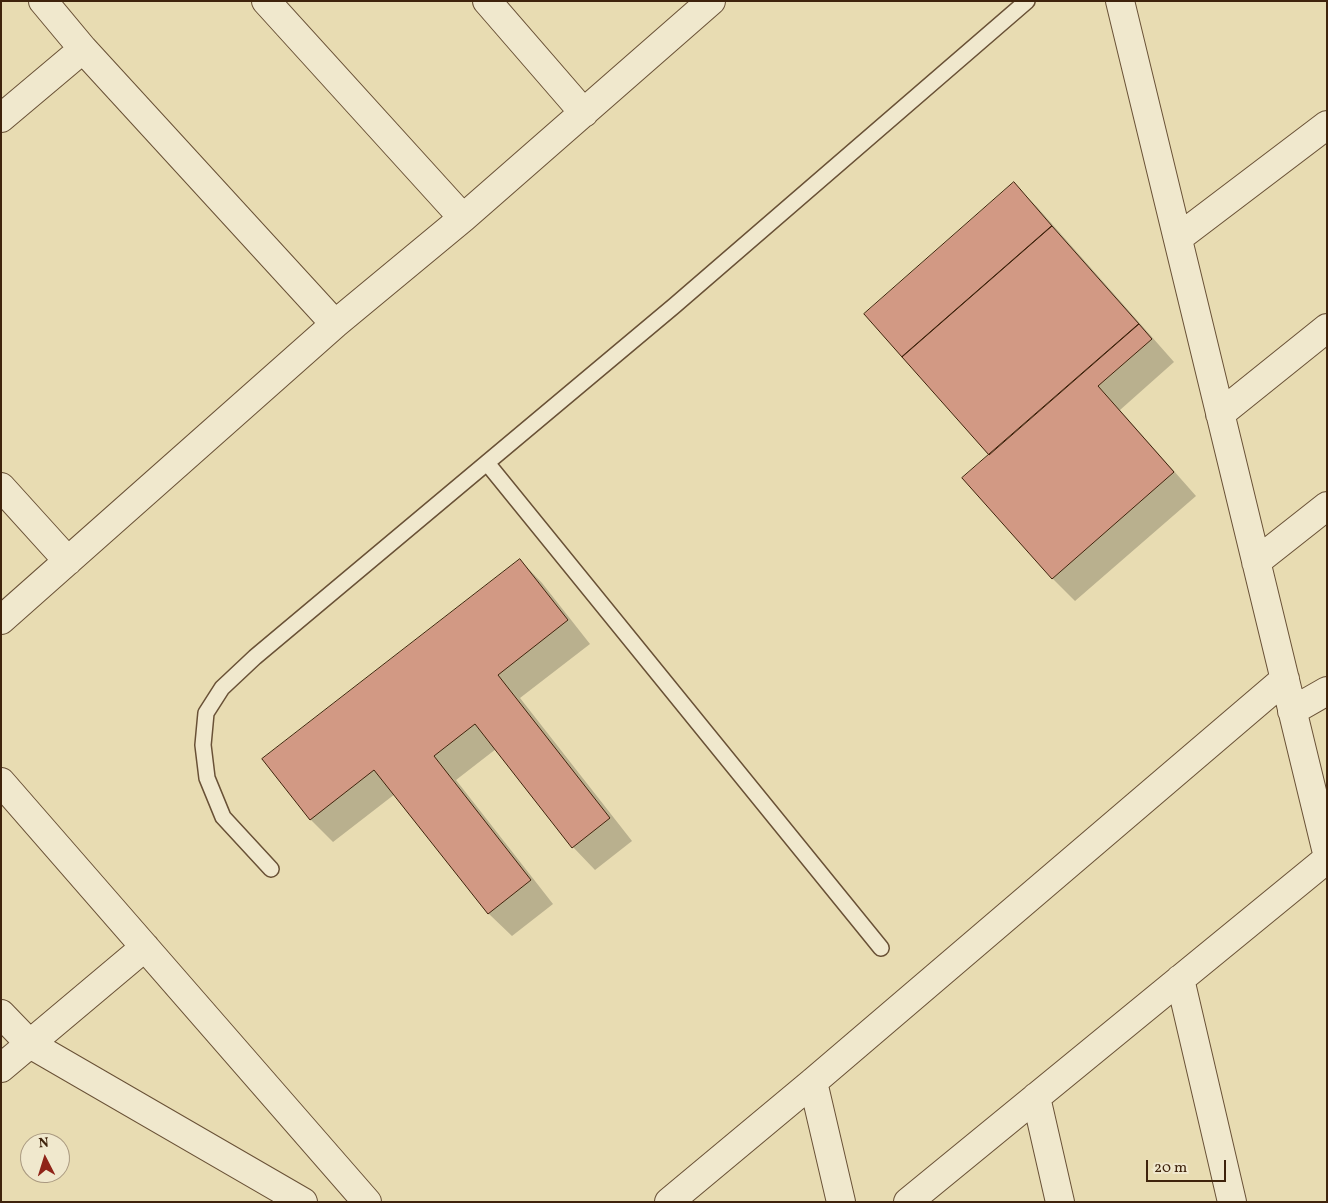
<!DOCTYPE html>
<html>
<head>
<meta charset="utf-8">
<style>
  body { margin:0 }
  #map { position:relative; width:1328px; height:1203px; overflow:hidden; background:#e8dcb2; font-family:Vollkorn,serif }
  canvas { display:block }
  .frame { position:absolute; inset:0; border:2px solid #3f230c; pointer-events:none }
  .north { position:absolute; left:20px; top:1133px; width:50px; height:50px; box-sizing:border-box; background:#f0e8cd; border:1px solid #a99980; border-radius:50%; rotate:355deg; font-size:14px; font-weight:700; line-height:20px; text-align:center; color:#3f230c }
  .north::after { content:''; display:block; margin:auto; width:18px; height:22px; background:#8f2418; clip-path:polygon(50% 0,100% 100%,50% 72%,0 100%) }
  .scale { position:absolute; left:1146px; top:1160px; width:80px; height:22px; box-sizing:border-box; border:2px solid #3f230c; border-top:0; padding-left:6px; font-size:15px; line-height:18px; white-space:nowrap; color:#3f230c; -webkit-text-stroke:4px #f0e8cd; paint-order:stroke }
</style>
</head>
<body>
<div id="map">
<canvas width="1328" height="1203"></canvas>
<div class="frame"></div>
<div class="north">N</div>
<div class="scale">20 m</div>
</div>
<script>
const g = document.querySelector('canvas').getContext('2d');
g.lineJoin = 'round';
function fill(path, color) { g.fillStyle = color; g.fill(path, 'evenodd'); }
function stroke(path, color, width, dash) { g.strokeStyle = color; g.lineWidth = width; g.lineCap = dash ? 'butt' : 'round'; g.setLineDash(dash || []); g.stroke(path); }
fill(new Path2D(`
  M 1014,184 L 1037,207 L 1174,362 L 1120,410 L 1196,496 L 1075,601 L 1052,578 L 990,455 Z
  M 520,560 L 542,583 L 590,644 L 520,698 L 632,841 L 595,870 L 573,847 L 496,749 L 456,780 L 553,904 L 512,936 L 489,914 L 395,794 L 333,842 L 311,820 L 263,759 Z`), '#0003');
const building = new Path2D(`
  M 1014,182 L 1052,226 L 902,357 L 864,314 Z
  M 1052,226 L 1139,324 L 989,455 L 902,357 Z
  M 1139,324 L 1152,339 L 1098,386 L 1174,472 L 1052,579 L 962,478 Z
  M 520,559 L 568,620 L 498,675 L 610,818 L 572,848 L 475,724 L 434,756 L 531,880 L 488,914 L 374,770 L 310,820 L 262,759 Z`);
fill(building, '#d29984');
stroke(building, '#3f230c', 1);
const lane = new Path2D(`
  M 487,463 L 881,948
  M 271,869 L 223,817 L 207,778 L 203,745 L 206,713 L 222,688 L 255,657 L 674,306 L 1027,1`);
const street = new Path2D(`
  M 43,1 L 83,49 L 335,324
  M 266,1 L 463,218
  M 487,1 L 584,113
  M 1120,1 L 1327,853
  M 1,118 L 83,49
  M 1178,238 L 1327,125
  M 1220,414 L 1327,328
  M 1,487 L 68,561
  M 1256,562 L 1327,506
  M 1,620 L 335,324 L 463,218 L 711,1
  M 1292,711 L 1327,691
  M 1,782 L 367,1202
  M 1180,979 L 1232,1202
  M 1,1014 L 30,1044 L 303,1202
  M 1,1068 L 145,947
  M 813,1082 L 841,1202
  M 1036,1097 L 1060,1202
  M 669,1202 L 813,1082 L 1285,679
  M 908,1202 L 1327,859`);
stroke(lane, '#695136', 18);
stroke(street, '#695136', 30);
stroke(lane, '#f0e8cd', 15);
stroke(street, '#f0e8cd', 28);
</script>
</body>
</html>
